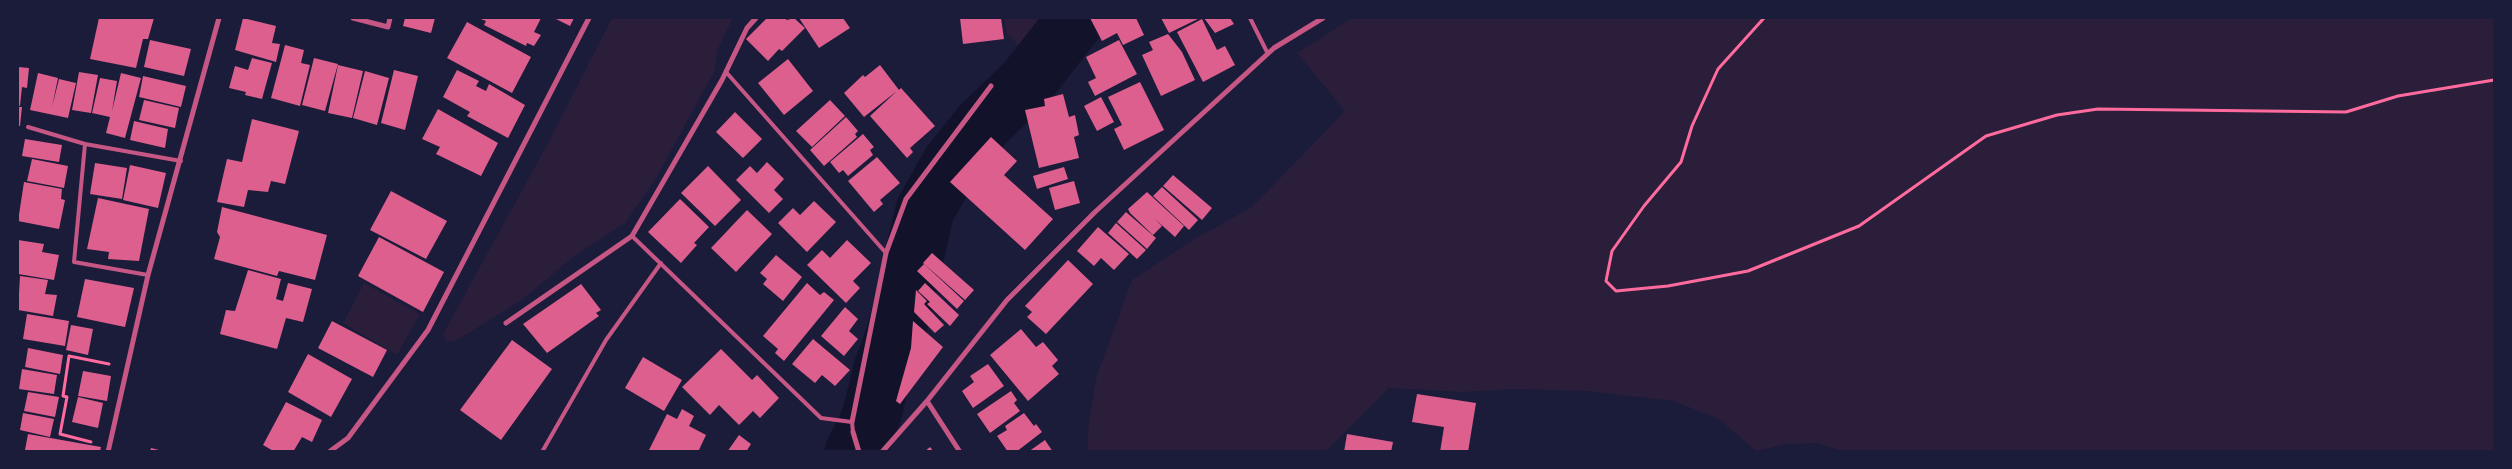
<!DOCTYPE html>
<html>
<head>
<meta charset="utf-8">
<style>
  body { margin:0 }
  #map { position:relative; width:2512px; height:469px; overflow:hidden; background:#1b1b3a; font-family:Barlow,sans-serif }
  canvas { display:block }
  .frame { position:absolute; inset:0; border:19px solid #1b1b3a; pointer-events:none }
</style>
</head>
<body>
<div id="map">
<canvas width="2512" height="469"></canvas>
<div class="frame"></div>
</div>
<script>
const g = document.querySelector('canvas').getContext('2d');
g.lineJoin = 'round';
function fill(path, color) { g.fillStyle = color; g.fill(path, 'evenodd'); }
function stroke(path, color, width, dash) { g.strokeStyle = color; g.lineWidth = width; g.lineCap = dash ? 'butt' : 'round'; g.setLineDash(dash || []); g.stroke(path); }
fill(new Path2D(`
  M 612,18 L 733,18 L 717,51 L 715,70 L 655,180 L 625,223 L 573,257 L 523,299 L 454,342 L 446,340 L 443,334 L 547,145 Z
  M 1004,18 L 1069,18 L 1043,45 L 1024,49 L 1007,35 Z
  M 1352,18 L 2494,18 L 2494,451 L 1845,452 L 1816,443 L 1787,444 L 1756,451 L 1719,419 L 1673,401 L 1587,391 L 1514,389 L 1462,392 L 1389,388 L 1326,451 L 1087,452 L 1089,420 L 1097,375 L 1132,280 L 1193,240 L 1252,207 L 1345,111 L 1297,53 Z
  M 364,283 L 420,314 L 397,355 L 343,323 Z`), '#2a1e3b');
stroke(new Path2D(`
  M 854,452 L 867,428 L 873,410 L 883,369 L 896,334 L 925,210 L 951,164 L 983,124 L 1026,83 L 1077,18`), '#12122b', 59);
fill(new Path2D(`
  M 99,18 L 154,18 L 148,39 L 143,39 L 136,68 L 90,59 Z
  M 243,18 L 276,26 L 272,43 L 280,44 L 276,62 L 235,50 Z
  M 405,18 L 435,18 L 431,33 L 403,26 Z
  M 478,18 L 541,18 L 534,32 L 541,35 L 534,46 L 527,43 L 526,46 L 484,25 L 486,21 Z
  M 554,18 L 574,18 L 570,26 Z
  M 767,18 L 784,18 L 787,20 L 794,18 L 805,28 L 782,51 L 779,49 L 768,61 L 746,39 Z
  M 799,18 L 843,18 L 850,28 L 819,48 Z
  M 960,18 L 1001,18 L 1004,39 L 963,44 Z
  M 1090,18 L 1136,18 L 1144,35 L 1123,45 L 1117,33 L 1102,41 Z
  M 1161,18 L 1200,18 L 1169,33 Z
  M 1204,18 L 1230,18 L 1234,24 L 1215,33 Z
  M 1202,19 L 1217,50 L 1225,46 L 1235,65 L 1203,82 L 1177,32 Z
  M 467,22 L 531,57 L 512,93 L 447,58 Z
  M 1168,34 L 1182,52 L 1195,80 L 1161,96 L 1142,55 L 1153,50 L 1149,42 Z
  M 150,40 L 191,49 L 184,76 L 144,67 Z
  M 1119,40 L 1137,74 L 1095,96 L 1088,82 L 1096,78 L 1086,57 Z
  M 285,45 L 304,50 L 301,63 L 310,65 L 300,106 L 271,98 Z
  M 252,58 L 272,63 L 262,99 L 245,95 L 246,92 L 229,88 L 235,66 L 248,70 Z
  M 314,58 L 338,64 L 325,111 L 302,105 Z
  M 788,59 L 813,91 L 784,115 L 758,83 Z
  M 338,65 L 363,71 L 352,118 L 328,113 Z
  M 880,65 L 899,90 L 901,88 L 935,126 L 910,148 L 913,152 L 907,158 L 870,116 L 897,91 L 864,117 L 844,93 L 863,75 L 865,77 Z
  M 18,67 L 29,68 L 27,88 L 22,87 L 20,106 L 18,105 Z
  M 394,70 L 418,76 L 405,130 L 381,123 Z
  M 457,70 L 479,81 L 476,86 L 486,91 L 489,84 L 525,105 L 508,138 L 467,116 L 470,112 L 443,97 Z
  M 365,71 L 389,78 L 377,125 L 353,118 Z
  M 79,72 L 98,75 L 91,113 L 72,110 Z
  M 38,73 L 58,78 L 52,107 L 59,79 L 76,83 L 68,118 L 30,110 Z
  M 121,73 L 141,78 L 125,138 L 106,133 L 110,117 L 92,113 L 100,78 L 117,81 L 112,111 Z
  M 143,76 L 186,86 L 181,107 L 139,97 Z
  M 1140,82 L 1164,130 L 1124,150 L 1114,129 L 1122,125 L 1108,97 Z
  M 1063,94 L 1069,117 L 1075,115 L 1079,135 L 1074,137 L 1079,158 L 1039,168 L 1025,110 L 1045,106 L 1044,99 Z
  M 1101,97 L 1114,122 L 1097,131 L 1084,106 Z
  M 144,100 L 179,108 L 175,128 L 139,120 Z
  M 830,100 L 845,116 L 812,147 L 796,131 Z
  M 18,107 L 22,107 L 20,126 L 18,126 Z
  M 438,109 L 498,143 L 481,176 L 436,154 L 440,147 L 422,139 Z
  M 735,112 L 762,139 L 743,158 L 716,132 Z
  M 846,117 L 858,131 L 855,134 L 857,137 L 824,166 L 810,150 Z
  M 252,119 L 299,131 L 285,184 L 271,181 L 268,192 L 248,190 L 244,207 L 217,202 L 227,159 L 242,162 Z
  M 134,121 L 168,129 L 165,148 L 130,140 Z
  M 863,134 L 874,147 L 870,150 L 873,155 L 848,176 L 843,170 L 839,173 L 830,162 Z
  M 991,137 L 1017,161 L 1004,175 L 1053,219 L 1025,250 L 950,182 Z
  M 25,139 L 62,145 L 59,162 L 22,156 Z
  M 877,157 L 900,183 L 880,200 L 883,204 L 874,212 L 848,181 Z
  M 32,159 L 68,166 L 64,188 L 27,181 Z
  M 767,162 L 784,179 L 774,190 L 783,199 L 769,213 L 736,180 L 750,166 L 757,173 Z
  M 95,163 L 127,168 L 122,199 L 90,194 Z
  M 130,165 L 166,173 L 158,208 L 123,200 Z
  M 708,166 L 741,200 L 715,226 L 681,193 Z
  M 1064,167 L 1068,179 L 1037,189 L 1033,176 Z
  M 1173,175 L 1212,208 L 1202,220 L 1163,186 Z
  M 1074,181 L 1080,203 L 1055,210 L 1049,188 Z
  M 24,182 L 62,189 L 61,199 L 65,200 L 59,229 L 18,221 Z
  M 1162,187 L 1198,220 L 1189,230 L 1153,196 Z
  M 391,191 L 447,221 L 426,259 L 370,230 Z
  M 1147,192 L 1184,226 L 1175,237 L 1155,219 L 1162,226 L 1153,235 L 1130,213 L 1128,209 Z
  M 98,198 L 149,209 L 139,261 L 108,259 L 109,252 L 87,249 Z
  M 680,199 L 709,227 L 694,243 L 697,245 L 681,263 L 648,232 Z
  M 814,201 L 836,222 L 807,252 L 778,223 L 793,208 L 800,215 Z
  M 222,207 L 327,235 L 315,280 L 279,271 L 277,276 L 214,259 L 220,237 L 217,232 Z
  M 747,210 L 772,234 L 736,272 L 711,248 Z
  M 1126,212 L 1156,238 L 1147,249 L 1117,222 Z
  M 1116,223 L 1146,250 L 1137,259 L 1108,233 Z
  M 1098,227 L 1129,254 L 1114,270 L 1101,258 L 1094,266 L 1077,251 Z
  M 379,237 L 444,272 L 423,312 L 358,276 Z
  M 18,240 L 44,244 L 42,252 L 59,255 L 54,280 L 18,274 Z
  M 847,240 L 871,263 L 853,281 L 860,288 L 846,303 L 807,265 L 822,250 L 830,258 Z
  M 932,253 L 974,290 L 965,300 L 923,263 Z
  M 776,255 L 802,277 L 783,301 L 763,284 L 767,279 L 760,273 Z
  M 1068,260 L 1093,284 L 1046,334 L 1027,317 L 1032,312 L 1025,306 Z
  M 924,264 L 964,301 L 957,309 L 917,271 Z
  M 248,270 L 281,279 L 276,299 L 283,301 L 288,283 L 312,289 L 303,322 L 286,318 L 277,349 L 220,334 L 226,310 L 235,311 Z
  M 20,276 L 48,280 L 45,294 L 57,295 L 53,316 L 18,310 Z
  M 85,279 L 134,288 L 125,327 L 77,317 Z
  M 807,283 L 820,295 L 824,292 L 834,300 L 784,361 L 775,353 L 778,349 L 763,336 Z
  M 925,283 L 959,315 L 950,326 L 927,304 L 930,302 L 918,291 Z
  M 581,284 L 601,310 L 596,313 L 599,316 L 547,353 L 523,324 Z
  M 916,290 L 927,301 L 924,304 L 944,325 L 935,333 L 914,312 Z
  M 845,307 L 858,319 L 849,331 L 858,339 L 844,356 L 821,336 Z
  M 27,314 L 69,321 L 65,346 L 23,339 Z
  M 332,321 L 387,350 L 373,377 L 318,348 Z
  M 913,321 L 943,347 L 900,404 L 896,401 L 911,348 Z
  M 71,325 L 93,329 L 88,355 L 66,350 Z
  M 1021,329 L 1036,347 L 1043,342 L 1058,360 L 1052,366 L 1059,374 L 1028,401 L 990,355 Z
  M 813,339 L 850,370 L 835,386 L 822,375 L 815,383 L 792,364 Z
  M 512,340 L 552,369 L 501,440 L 460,410 Z
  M 28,348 L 63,355 L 60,374 L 25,367 Z
  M 721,349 L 752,380 L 757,375 L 779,398 L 760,418 L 753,411 L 739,425 L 719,405 L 710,415 L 682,387 Z
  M 308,354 L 352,379 L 331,417 L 288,392 Z
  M 643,357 L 682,380 L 664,411 L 625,388 Z
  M 988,364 L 1004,386 L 973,408 L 962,391 L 974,382 L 970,376 Z
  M 22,369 L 57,375 L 54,394 L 19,389 Z
  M 83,371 L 111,376 L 107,401 L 78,396 Z
  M 1011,391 L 1017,400 L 1014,403 L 1020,411 L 990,433 L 977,414 Z
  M 28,392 L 59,397 L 55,417 L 24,411 Z
  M 1417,394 L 1476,403 L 1468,452 L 1440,452 L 1444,427 L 1412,422 Z
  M 78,397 L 103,403 L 98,428 L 72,422 Z
  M 286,402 L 322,420 L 312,442 L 302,437 L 293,452 L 275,452 L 263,445 Z
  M 682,409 L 694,416 L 689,426 L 706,435 L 698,452 L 648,452 L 667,414 L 677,419 Z
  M 23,413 L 54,419 L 50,437 L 20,430 Z
  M 1024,413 L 1034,426 L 1036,424 L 1042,432 L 1016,452 L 1008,452 L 997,436 L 1007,430 L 1005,426 Z
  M 28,434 L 101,447 L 100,452 L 25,450 Z
  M 1347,434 L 1393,442 L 1391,452 L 1344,452 Z
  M 739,435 L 751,444 L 746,452 L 727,452 Z
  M 1045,440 L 1053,452 L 1028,452 Z
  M 930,447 L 934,452 L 924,452 Z
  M 151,448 L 163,451 L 163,452 L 150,452 Z`), '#dd5f8e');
stroke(new Path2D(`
  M 1764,18 L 1718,69 L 1692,126 L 1681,162 L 1644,206 L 1612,251 L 1606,281 L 1616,291 L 1668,286 L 1748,271 L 1859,226 L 1986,136 L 2057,115 L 2098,109 L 2346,112 L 2398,96 L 2494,80
  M 91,442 L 60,434 L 67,397 L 63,396 L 69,356 L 109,364`), '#ff6b9d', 3);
stroke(new Path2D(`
  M 1250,18 L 1268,54
  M 726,72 L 886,253
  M 28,127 L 85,144
  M 632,236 L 821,418 L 852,422 L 853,432
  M 148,275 L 74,262 L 85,144 L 181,161
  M 542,452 L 606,340 L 661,263`), '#c65784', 4);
stroke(new Path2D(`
  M 353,18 L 388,27 L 390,18
  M 506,323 L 632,236 L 722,80 L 747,28 L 756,18
  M 927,401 L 960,452
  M 852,422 L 886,253 L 906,199 L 991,86
  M 853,432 L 859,452
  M 108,452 L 148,275 L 219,18
  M 329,452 L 348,438 L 428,330 L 589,18
  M 882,452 L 927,401 L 1007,300 L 1095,212 L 1274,48 L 1323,18`), '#c65784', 5);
</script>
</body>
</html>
